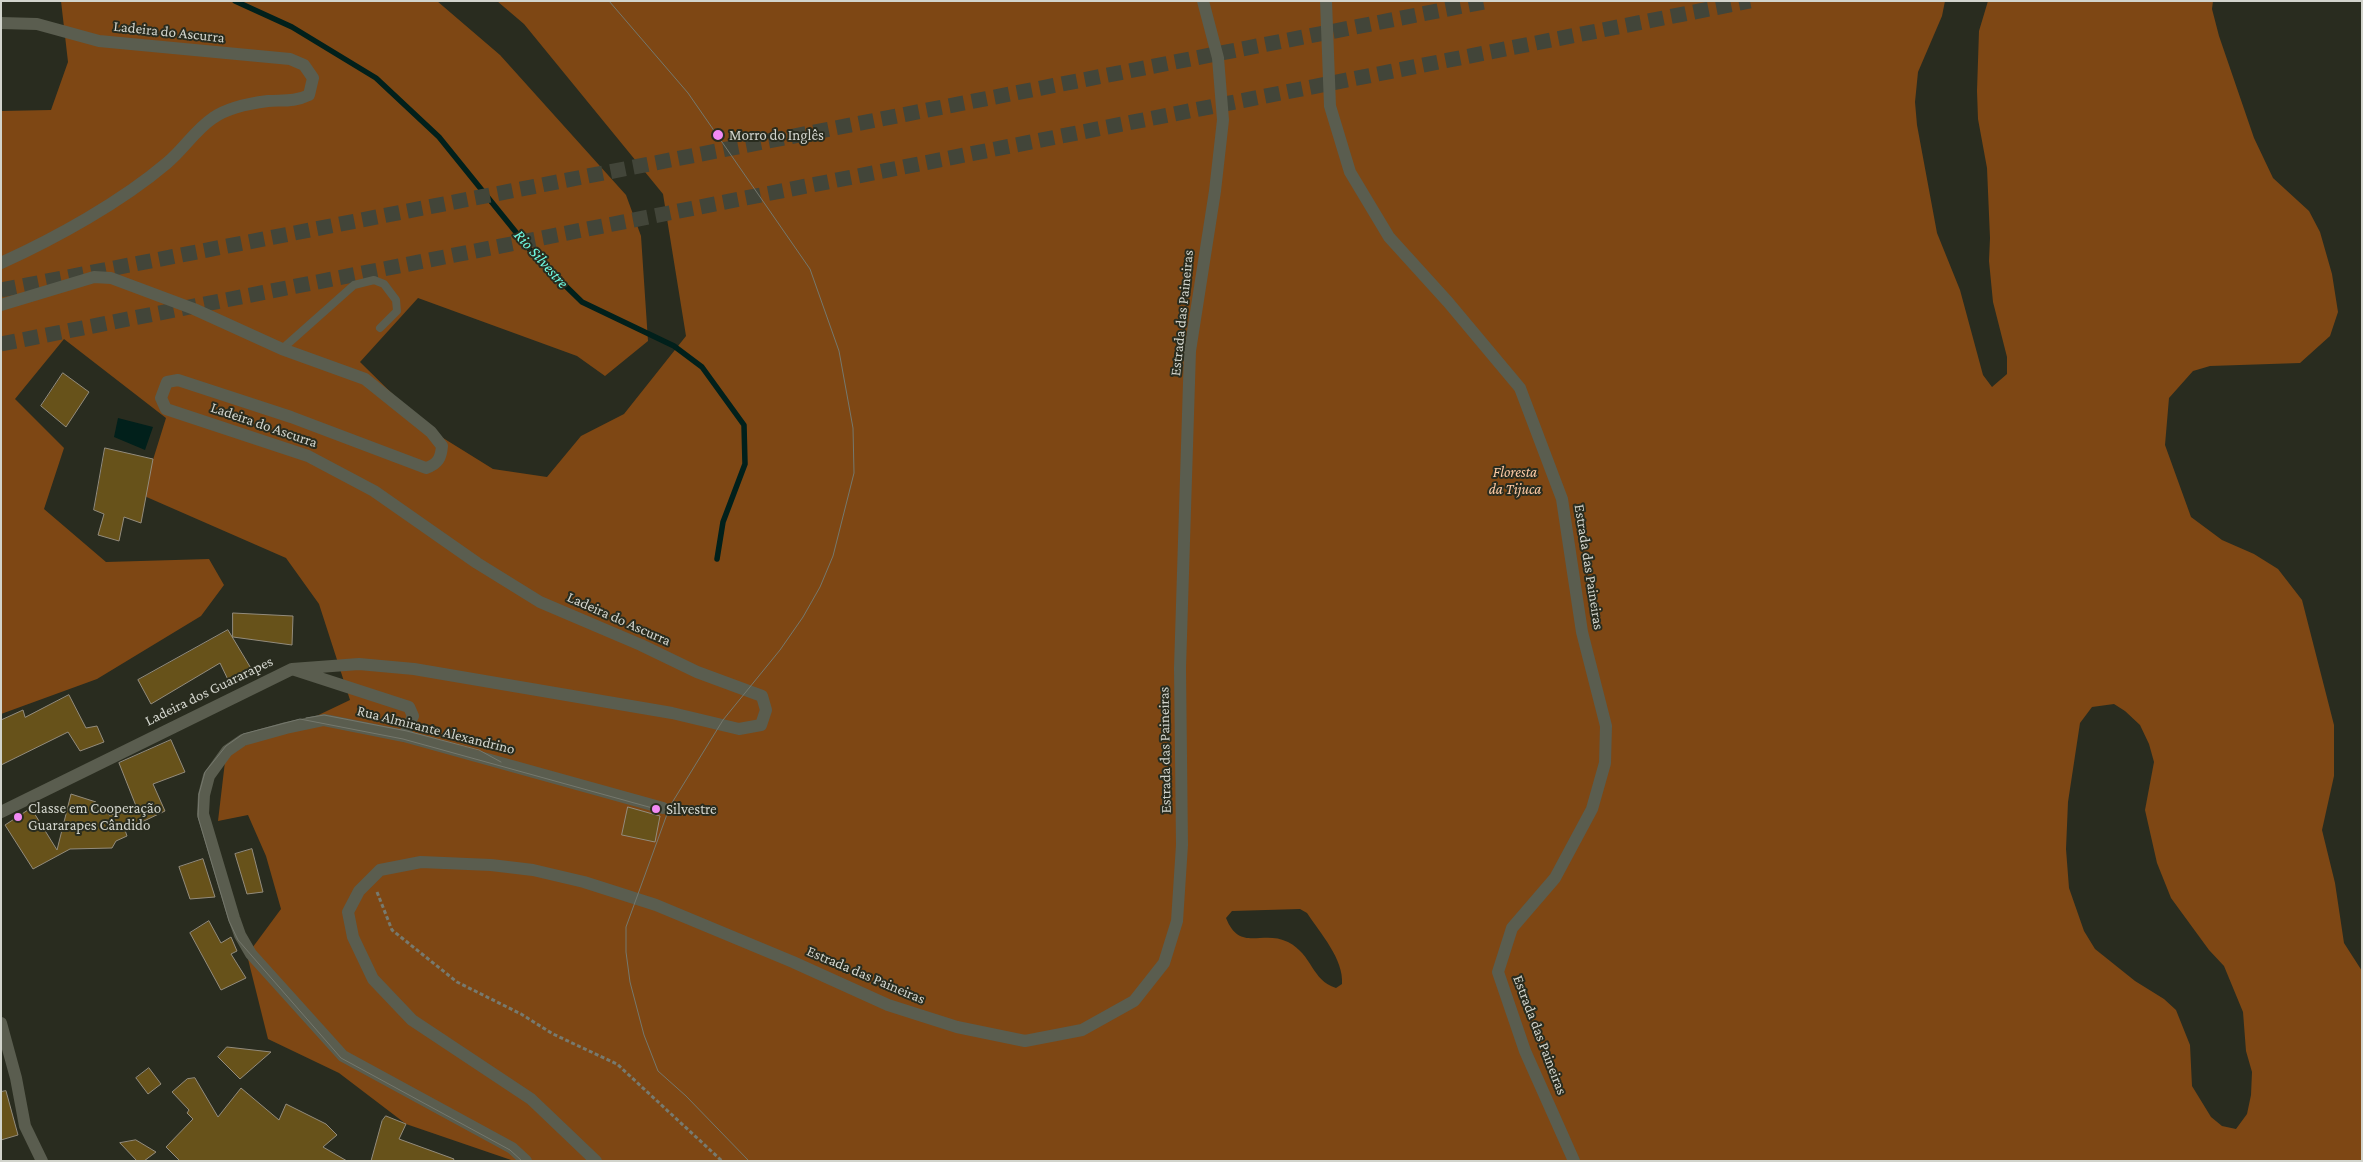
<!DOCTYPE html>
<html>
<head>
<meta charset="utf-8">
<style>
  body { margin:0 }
  #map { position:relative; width:2363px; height:1162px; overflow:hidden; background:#292c1f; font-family:"Crimson Pro",serif }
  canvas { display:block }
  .frame { position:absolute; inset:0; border:2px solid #d2d4cc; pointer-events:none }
</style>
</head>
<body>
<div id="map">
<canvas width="2363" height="1162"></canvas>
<div class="frame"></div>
</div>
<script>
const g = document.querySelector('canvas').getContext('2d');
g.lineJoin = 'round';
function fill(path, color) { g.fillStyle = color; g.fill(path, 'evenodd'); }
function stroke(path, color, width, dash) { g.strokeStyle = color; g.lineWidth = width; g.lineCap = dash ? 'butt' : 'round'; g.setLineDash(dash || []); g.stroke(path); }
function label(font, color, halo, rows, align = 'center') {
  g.font = font + ' "Crimson Pro",serif'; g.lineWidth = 4; g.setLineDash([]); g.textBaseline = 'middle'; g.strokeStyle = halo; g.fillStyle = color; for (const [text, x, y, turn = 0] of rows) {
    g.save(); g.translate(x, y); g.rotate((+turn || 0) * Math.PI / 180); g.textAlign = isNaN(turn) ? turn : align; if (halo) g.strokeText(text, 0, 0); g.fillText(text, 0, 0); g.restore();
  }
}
fill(new Path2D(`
  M 61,1 L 437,1 L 500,55 L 626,195 L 641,236 L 648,341 L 605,376 L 577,356 L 418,298 L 360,362 L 427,428 L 493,469 L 547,477 L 581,436 L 624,414 L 686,336 L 663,194 L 524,24 L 497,1 L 1945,1 L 1942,16 L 1918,72 L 1915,102 L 1917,125 L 1937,233 L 1960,290 L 1983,375 L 1992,387 L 2007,374 L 2007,357 L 1993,302 L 1989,261 L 1990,238 L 1987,168 L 1978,119 L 1977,91 L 1979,31 L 1988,1 L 2213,1 L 2212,9 L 2219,36 L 2254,138 L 2273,178 L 2309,211 L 2320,232 L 2332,274 L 2338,312 L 2330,336 L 2300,363 L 2210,366 L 2193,371 L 2169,398 L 2165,445 L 2191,517 L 2222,540 L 2254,554 L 2278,569 L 2302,600 L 2334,725 L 2334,776 L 2322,830 L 2335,883 L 2344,943 L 2362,971 L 2362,1161 L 514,1161 L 406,1124 L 339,1073 L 268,1039 L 247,955 L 281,909 L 266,856 L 248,815 L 218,821 L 226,753 L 308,720 L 350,700 L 319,604 L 286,558 L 142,495 L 166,418 L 64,339 L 15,399 L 64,448 L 44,509 L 106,562 L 209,559 L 224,585 L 201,616 L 97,679 L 1,714 L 1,111 L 51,110 L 68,62 ZM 2114,704 L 2125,711 L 2140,725 L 2149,744 L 2154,762 L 2145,810 L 2157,863 L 2171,898 L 2209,950 L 2224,966 L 2243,1012 L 2246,1051 L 2252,1072 L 2251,1095 L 2247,1114 L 2236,1129 L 2222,1126 L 2211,1117 L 2192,1086 L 2190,1045 L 2176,1010 L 2164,999 L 2135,981 L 2095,949 L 2084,931 L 2069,888 L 2066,849 L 2068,802 L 2080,723 L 2092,707 ZM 1300,909 L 1307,913 C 1320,933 1344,959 1342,984 L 1336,988 C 1311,980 1313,955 1288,942 C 1262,929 1240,953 1226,918 L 1232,911 Z`), '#7e4714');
fill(new Path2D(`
  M 118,418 L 153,427 L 145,450 L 114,437 Z`), '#01201b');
stroke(new Path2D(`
  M 235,1 L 292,27 L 376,78 L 439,137 L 536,257 L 582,302 L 674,346 L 702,367 L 744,425 L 745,464 L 723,522 L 717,559`), '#01201b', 5.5);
const building = new Path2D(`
  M 63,373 L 89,392 L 66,427 L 41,406 Z
  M 105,448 L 153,459 L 141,523 L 124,517 L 119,541 L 98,535 L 104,514 L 94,510 Z
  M 233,613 L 293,616 L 292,645 L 233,637 Z
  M 228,630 L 252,670 L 231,686 L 220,663 L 151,704 L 138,680 Z
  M 69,695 L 86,728 L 97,726 L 104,742 L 80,751 L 68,732 L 1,765 L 1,720 L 23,710 L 25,717 Z
  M 171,740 L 185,772 L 153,784 L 165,811 L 125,830 L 127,836 L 116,841 L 112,848 L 70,849 L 33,869 L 5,825 L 31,808 L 57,850 L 71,794 L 96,802 L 94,812 L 106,812 L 109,815 L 138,811 L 119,763 Z
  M 628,807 L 660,816 L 655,842 L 622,835 Z
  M 252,849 L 263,892 L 247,894 L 235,854 Z
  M 203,859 L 215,897 L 190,899 L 179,867 Z
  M 209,921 L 221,943 L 231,937 L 237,951 L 231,954 L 246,978 L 221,990 L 190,933 Z
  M 227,1047 L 271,1052 L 240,1079 L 218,1057 Z
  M 149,1068 L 161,1084 L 148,1094 L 136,1078 Z
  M 195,1078 L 218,1117 L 241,1088 L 279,1120 L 286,1104 L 326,1124 L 337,1135 L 323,1147 L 347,1161 L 180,1161 L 166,1147 L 193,1119 L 187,1113 L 189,1110 L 172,1092 L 187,1079 Z
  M 6,1091 L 18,1135 L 1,1140 L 1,1092 Z
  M 386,1116 L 406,1124 L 399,1139 L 454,1159 L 453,1161 L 371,1161 L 382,1121 Z
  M 136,1140 L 156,1152 L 144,1161 L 137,1161 L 120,1143 Z`);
fill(building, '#67521a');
stroke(building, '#938c7d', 1);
stroke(new Path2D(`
  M 1,290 L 1489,1
  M 1,344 L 1750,1`), '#424539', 15, [15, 8]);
stroke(new Path2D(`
  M 377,892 L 392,930 L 457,982 L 521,1014 L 553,1034 L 617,1064 L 722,1161`), '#777a6f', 3, [4, 2.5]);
stroke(new Path2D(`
  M 282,349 L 354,285 L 374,280 L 384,284 L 396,300 L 397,311 L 380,328`), '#5a5d4f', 8);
stroke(new Path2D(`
  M 1326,1 L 1330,106 L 1350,172 L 1389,237 L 1448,302 L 1520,388 L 1562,499 L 1582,632 L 1606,726 L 1605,763 L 1592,809 L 1555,878 L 1512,928 L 1498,972 L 1525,1051 L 1574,1161
  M 1,23 L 37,24 L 99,41 L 290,59 L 304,65 L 313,78 L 309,95 C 295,102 282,100 268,101 C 252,103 227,108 213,118 C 195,130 184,149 167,163 C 121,202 56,238 1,263
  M 1,305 L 94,277 L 111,278 L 194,309 L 282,349 L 365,379 L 431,432 L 442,446 C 441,458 438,464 426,468 L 291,417 L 178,380 L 167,382 L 161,398 L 166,409 L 308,456 L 374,491 L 477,563 L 540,602 L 641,645 L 697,672 L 762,696 L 766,710 L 761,725 L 739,729 L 672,713 L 414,669 L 359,664 L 292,669
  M 1,812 L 292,669 L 409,707 L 413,716 L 404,736
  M 1,1023 L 16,1078 L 25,1126 L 42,1161
  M 526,1161 L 512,1148 L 343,1056 L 251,954 L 240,935 L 234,918 L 203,814 L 204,795 L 209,776 L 227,751 L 243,740 L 286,728 L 324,720 L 404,736 L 663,808
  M 596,1161 L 531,1099 L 412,1020 L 373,979 L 353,937 L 348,912 L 359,891 L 380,870 L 421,862 L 491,865 L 533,870 L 584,882 L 656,905 L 793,962 L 888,1005 L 957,1027 L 1025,1041 L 1082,1030 L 1134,1001 L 1164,963 L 1177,921 L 1182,845 L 1180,668 L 1190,351 L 1215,191 L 1223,120 L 1218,58 L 1203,1`), '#5a5d4f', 12);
stroke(new Path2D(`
  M 609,1 L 688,93 L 810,269 L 839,351 L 853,428 L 854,473 L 833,556 L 820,587 L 803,617 L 780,650 L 723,720 L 670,806 L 626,927 L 626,952 L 630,982 L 644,1035 L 658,1071 L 686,1096 L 749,1161
  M 306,718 L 324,715 L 407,731 L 479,750 L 501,762
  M 522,1161 L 510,1150 L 341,1058 L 238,940 L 229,921 L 198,817 L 199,794 L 205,772 L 226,746 L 243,734 L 300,719 L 403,739 L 656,809`), '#75786d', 1);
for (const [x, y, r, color] of [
  [718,135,6,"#f18af4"],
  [656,809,5,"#f18af4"],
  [18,817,5,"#f18af4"]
]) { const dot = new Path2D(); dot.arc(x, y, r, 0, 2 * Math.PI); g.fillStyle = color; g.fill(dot); stroke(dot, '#292c1f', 2); }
label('15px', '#d2d4cc', '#292c1f', [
  ["Ladeira do Ascurra",169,32,6],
  ["Estrada das Paineiras",1182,313,-84],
  ["Ladeira do Ascurra",264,425,19],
  ["Estrada das Paineiras",1589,567,81],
  ["Ladeira do Ascurra",619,619,24],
  ["Ladeira dos Guararapes",209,691,-26],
  ["Rua Almirante Alexandrino",436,730,14],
  ["Estrada das Paineiras",1165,750,-91],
  ["Estrada das Paineiras",866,975,23],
  ["Estrada das Paineiras",1540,1035,69]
]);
label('15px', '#d2d4cc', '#292c1f', [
  ["Morro do Inglês",729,135],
  ["Classe em Cooperação",28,808],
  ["Guararapes Cândido",28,825],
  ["Silvestre",666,809]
], 'left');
label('italic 15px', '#fdcaa5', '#292c1f', [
  ["Floresta",1515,472],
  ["da Tijuca",1515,489]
]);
label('italic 16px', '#6ffbe2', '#292c1f', [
  ["Rio Silvestre",541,259,48]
]);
</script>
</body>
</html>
